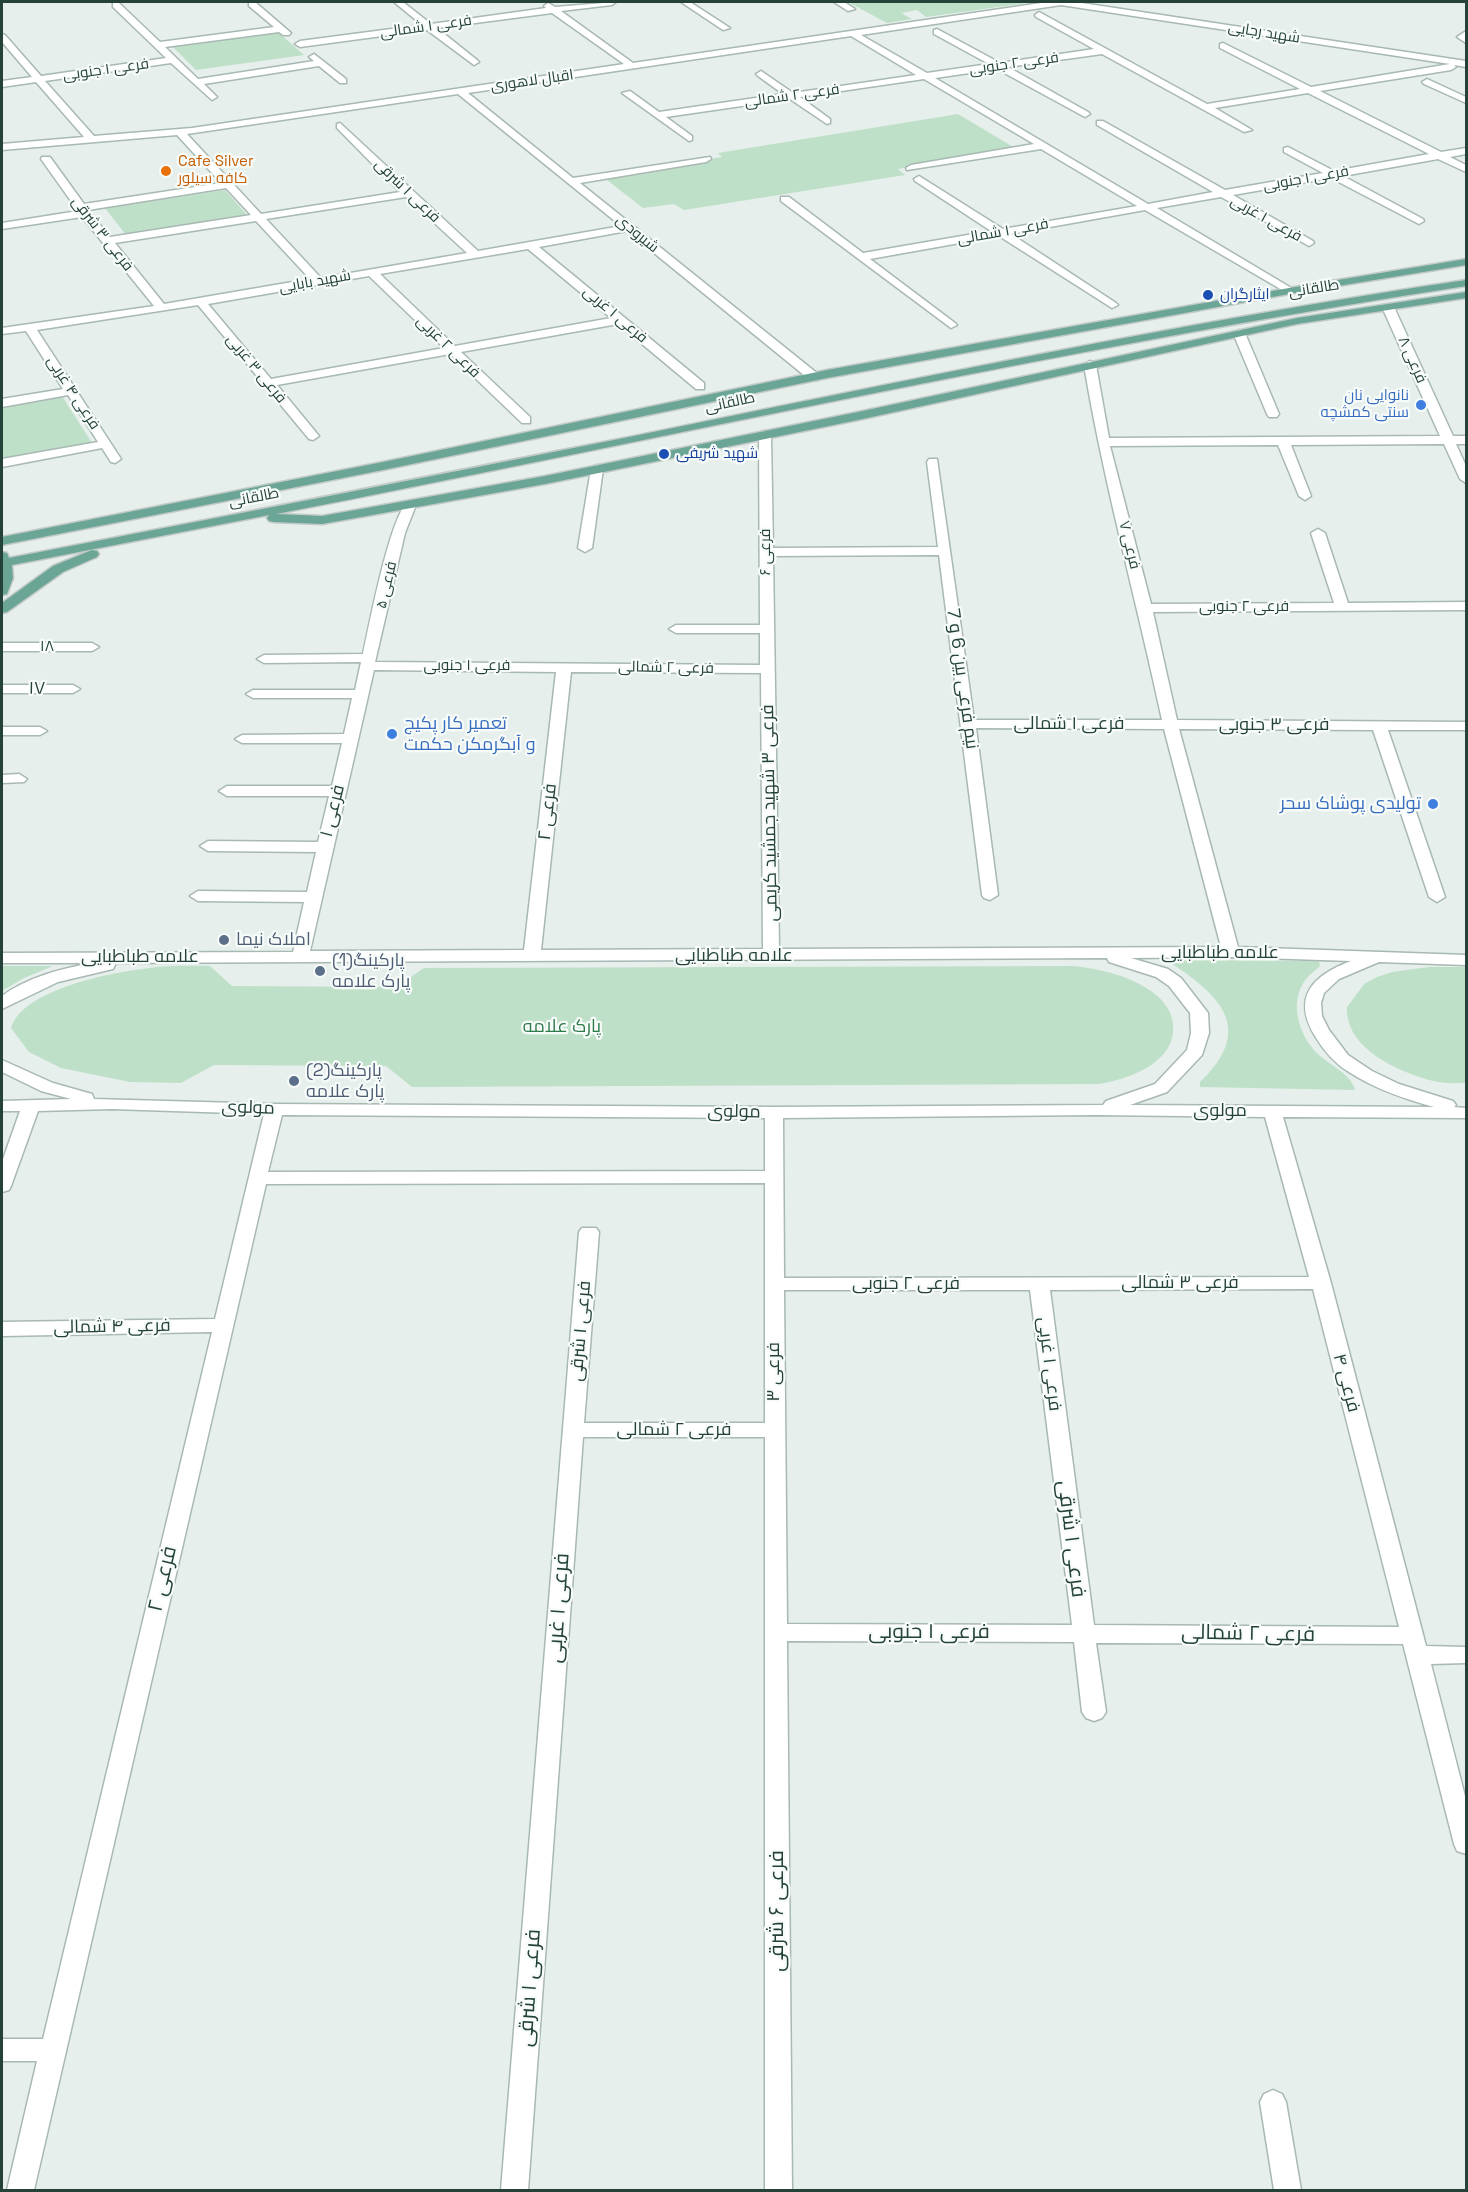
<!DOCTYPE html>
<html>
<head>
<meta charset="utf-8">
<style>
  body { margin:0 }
  #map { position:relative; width:1468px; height:2192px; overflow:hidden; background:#e6efeb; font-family:"Space Grotesk",sans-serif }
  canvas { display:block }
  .frame { position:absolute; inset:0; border:3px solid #24423a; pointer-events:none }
</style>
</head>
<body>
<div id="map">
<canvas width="1468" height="2192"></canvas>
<div class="frame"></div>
</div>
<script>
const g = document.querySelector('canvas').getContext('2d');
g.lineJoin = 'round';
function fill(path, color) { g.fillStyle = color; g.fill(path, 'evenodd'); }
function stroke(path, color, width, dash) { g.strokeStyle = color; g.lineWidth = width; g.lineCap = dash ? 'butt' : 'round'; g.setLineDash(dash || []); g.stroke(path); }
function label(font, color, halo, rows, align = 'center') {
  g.font = font + ' "Space Grotesk",Cairo,sans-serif'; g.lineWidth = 4.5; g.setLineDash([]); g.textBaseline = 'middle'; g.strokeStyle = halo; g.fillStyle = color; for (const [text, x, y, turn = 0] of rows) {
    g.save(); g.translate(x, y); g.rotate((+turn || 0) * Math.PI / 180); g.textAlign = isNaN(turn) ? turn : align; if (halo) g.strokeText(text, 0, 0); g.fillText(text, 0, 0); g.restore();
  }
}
fill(new Path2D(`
  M 848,2 L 1034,2 L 926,17 L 917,10 L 901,13 L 912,19 L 887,23 Z
  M 278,32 L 304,55 L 196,70 L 172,46 Z
  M 958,114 L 1015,148 L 898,169 L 905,175 L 684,210 L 674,204 L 643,208 L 603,177 L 722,157 L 718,153 Z
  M 225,190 L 248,216 L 126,235 L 105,208 Z
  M 62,396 L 92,443 L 2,459 L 2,407 Z
  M 1171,960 L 1319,961 L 1320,966 C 1316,970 1310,974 1306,979 C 1288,1002 1299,1037 1319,1055 C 1331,1066 1351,1074 1355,1090 L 1200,1087 L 1200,1082 C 1254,1031 1223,997 1172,964 Z
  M 2,966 L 53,966 L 24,978 L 2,991 Z
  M 210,966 L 232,986 L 396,987 L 424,968 L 1073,966 C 1101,969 1132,976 1155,994 C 1164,1001 1172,1012 1173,1024 C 1177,1062 1130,1079 1099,1084 L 412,1087 L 386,1066 L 214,1065 L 181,1083 L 130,1082 L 61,1068 L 29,1052 L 11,1028 C 23,989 113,972 150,968 C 169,965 190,966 210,966 Z
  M 1429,967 L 1466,967 L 1466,1083 C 1456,1083 1444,1084 1433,1081 C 1399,1072 1345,1049 1347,1007 L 1364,984 L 1377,977 L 1392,972 Z`), '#bfe0c8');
const minor = new Path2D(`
  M 249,2 L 255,2 L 291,33 L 289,35 L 283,35 L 279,32 L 165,47 L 198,79 L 314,61 L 309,57 L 314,54 L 346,79 L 346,83 L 340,83 L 319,66 L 204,84 L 217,97 L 212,100 L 171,63 L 45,81 L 94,136 L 192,128 L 624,64 L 552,13 L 437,28 L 477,60 L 479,62 L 474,65 L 427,30 L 300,47 L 295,44 L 300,41 L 422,25 L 394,2 L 403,2 L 431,24 L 546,8 L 544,6 L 548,3 L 555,7 L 616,2 L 612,5 L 561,11 L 633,63 L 1048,2 L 1075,2 L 1466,61 L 1466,67 L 1454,65 L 1456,67 L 1451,70 L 1320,91 L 1441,152 L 1466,148 L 1466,154 L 1450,157 L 1466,165 L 1466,172 L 1438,159 L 1343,176 L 1423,219 L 1424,221 L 1419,224 L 1331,178 L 1233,195 L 1313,241 L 1314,243 L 1309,246 L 1221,197 L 1157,208 L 1293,289 L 1293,293 L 1289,294 L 1145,210 L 1011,234 L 1116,303 L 1118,305 L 1112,308 L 999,236 L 870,259 L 955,323 L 957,325 L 951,328 L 781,201 L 781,197 L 789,197 L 863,253 L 991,231 L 915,181 L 914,179 L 919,176 L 1003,229 L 1137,206 L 1041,149 L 907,170 L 906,168 L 911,165 L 1034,144 L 924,79 L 800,97 L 830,119 L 830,123 L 827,124 L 790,99 L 666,117 L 692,136 L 692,140 L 689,141 L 622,93 L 630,91 L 659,112 L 783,94 L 758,76 L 756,74 L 761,71 L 793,93 L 916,75 L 851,36 L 468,93 L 573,178 L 710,157 L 711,159 L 706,162 L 580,183 L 818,374 L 818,380 L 810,380 L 627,231 L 539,247 L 704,383 L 704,389 L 696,389 L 618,324 L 461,352 L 530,417 L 530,423 L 522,423 L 450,354 L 277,385 L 319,436 L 313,440 L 309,439 L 198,305 L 37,330 L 121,459 L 115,463 L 111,462 L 102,448 L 2,467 L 2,459 L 98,442 L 68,395 L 2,407 L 2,399 L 63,389 L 26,331 L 2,334 L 2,328 L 154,306 L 82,217 L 2,229 L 2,223 L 78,211 L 41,159 L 42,157 L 50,157 L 84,204 L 221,183 L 177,135 L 2,150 L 2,144 L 84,137 L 36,82 L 2,87 L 2,81 L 32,77 L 2,42 L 2,34 L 5,35 L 41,76 L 166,58 L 113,7 L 113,3 L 119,3 L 160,42 L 274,27 L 249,6 ZM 1061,5 L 1450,64 L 1311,87 L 1223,43 L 1220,44 L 1220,48 L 1300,89 L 1207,104 L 1039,12 L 1035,15 L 1036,17 L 1094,49 L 1000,63 L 937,29 L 934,30 L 934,34 L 989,64 L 927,73 L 861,35 ZM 1102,54 L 1244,132 L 1252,130 L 1215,108 L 1308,93 L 1429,154 L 1334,171 L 1288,147 L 1284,148 L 1284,152 L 1323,173 L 1225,190 L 1103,121 L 1097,121 L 1097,125 L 1213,192 L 1148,204 L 935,78 L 997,69 L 1085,117 L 1090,114 L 1088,112 L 1008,67 ZM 458,94 L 621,226 L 478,251 L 340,123 L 337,124 L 337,128 L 400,192 L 261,214 L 187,134 ZM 226,188 L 251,215 L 110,237 L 88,210 ZM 406,197 L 467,253 L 321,278 L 266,219 ZM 256,221 L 310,279 L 164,304 L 115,243 ZM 528,249 L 611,318 L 455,346 L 380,274 ZM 369,276 L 444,348 L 271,379 L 208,304 Z
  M 681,2 L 690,2 L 730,28 L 723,30 Z
  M 834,2 L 844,2 L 855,9 L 848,11 Z
  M 1466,31 L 1466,43 L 1457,37 Z
  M 1427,79 L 1466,97 L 1466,103 L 1424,84 L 1422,82 Z
  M 1388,304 L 1394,307 L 1453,436 L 1466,436 L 1466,444 L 1456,444 L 1466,466 L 1466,483 L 1460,479 L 1444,444 L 1291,445 L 1311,496 L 1305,500 L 1299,496 L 1278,445 L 1110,446 L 1151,604 L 1334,603 L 1311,533 L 1318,529 L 1325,533 L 1348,603 L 1466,602 L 1466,610 L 1153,612 L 1177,720 L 1466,722 L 1466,730 L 1388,730 L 1445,897 L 1437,902 L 1429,897 L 1373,730 L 1179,729 L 1238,947 L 1466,955 L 1466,965 L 1379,962 L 1339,979 L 1324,993 L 1321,1003 L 1322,1016 L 1329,1030 L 1348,1055 L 1372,1071 L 1399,1084 L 1453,1101 L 1456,1105 L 1454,1107 L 1466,1108 L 1466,1118 L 1283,1117 L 1331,1283 L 1426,1646 L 1466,1647 L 1466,1663 L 1431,1664 L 1466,1800 L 1466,1854 L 1457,1851 L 1454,1844 L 1403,1644 L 1096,1643 L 1106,1712 L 1102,1718 L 1094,1721 L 1086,1718 L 1082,1712 L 1074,1642 L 787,1641 L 792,2190 L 765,2190 L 765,1437 L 583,1437 L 528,2190 L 501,2190 L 579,1232 L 582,1228 L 596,1228 L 599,1232 L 584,1423 L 765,1423 L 765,1183 L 266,1184 L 34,2190 L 7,2190 L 37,2061 L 2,2061 L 2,2039 L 43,2039 L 212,1332 L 2,1336 L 2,1322 L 215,1319 L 264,1114 L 112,1109 L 38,1111 L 11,1186 L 9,1190 L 2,1192 L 2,1162 L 20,1111 L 2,1111 L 2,1101 L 71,1099 L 41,1091 L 2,1072 L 2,1060 L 53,1083 L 92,1094 L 94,1099 L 274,1104 L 774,1107 L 1103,1105 L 1106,1101 L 1155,1084 L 1187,1050 L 1191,1033 L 1190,1013 L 1169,986 L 1156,977 L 1109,962 L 1107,958 L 114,963 L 115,965 L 113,969 L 58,982 L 2,1009 L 2,996 C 28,977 60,969 92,963 L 2,963 L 2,953 L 293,952 L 304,902 L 198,901 L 190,896 L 198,891 L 307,892 L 316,852 L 208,851 L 200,846 L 208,841 L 318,842 L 329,796 L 227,796 L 219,791 L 227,786 L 332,786 L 342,743 L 242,743 L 235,739 L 242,735 L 344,734 L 352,698 L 253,698 L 246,694 L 253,690 L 355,690 L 361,662 L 264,663 L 257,659 L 264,655 L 363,654 C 368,631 392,505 410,501 L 416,505 L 405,533 L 375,662 L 760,665 L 760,633 L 676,633 L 669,629 L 676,625 L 760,625 L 759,435 L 761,432 L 765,431 L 771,435 L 773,548 L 938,547 L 927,462 L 929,459 L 937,459 L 974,720 L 1162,720 C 1137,602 1104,485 1084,365 L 1090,361 L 1096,365 L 1109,438 L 1440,436 L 1382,307 ZM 939,555 L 982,895 L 984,898 L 990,900 L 998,895 L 976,728 L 1164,729 L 1221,947 L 779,949 L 773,556 ZM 374,670 L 556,672 L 524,950 L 310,951 ZM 571,672 L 761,673 L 763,949 L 541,950 ZM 1231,957 L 1351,961 C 1314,975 1291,996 1315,1036 C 1324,1051 1334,1063 1349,1072 C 1375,1089 1405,1099 1434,1107 L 1130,1105 L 1167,1092 L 1202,1055 L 1209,1033 L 1208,1013 L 1181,978 L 1168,969 L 1131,958 ZM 282,1115 L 765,1118 L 765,1171 L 268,1172 ZM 1096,1115 L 1265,1117 L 1309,1277 L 784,1278 L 783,1118 ZM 1313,1289 L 1399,1627 L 1094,1625 L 1050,1290 ZM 784,1290 L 1030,1290 L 1072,1625 L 787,1624 Z
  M 1239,330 L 1245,333 L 1279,414 L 1277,417 L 1269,417 L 1267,414 L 1233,333 Z
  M 597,465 L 603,469 L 592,548 L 585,552 L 578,548 L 591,469 Z
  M 2,643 L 92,643 L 99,647 L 92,651 L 2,651 Z
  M 2,685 L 73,685 L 80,689 L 73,693 L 2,693 Z
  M 2,727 L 40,727 L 47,731 L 40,735 L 2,735 Z
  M 19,774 L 27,779 L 24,782 L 2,783 L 2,775 Z
  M 1273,2090 L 1282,2094 L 1286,2102 L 1301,2190 L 1274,2190 L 1260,2102 L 1264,2094 Z`);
const major = new Path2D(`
  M 1466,259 L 1466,265 L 1289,294 L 827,378 L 383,470 L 2,545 L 2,537 L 383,462 L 827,370 L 1289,288 Z
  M 1466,280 L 1466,286 C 1067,347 672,437 276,514 L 322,516 L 545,476 L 858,412 L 1297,318 L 1466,292 L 1466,298 L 1297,324 L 858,420 L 545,484 L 322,524 L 274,522 L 269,521 L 267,518 L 269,515 L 12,565 L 13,578 L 7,594 L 2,595 L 2,552 L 7,553 L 9,558 C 214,518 419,479 624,438 C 904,381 1183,322 1466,280 Z
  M 92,550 L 97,551 L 99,554 L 97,557 L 63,572 L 7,612 L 2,613 L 2,603 L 53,566 Z`);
stroke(minor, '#a8b8b2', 3);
stroke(major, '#c2cac8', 3);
fill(minor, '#fff');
fill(major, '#6aa596');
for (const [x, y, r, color] of [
  [166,171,6,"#e8710a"],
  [1208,295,6,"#1a4fb4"],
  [1421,405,6,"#3f7fe0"],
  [664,454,6,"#1a4fb4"],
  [392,734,6,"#3f7fe0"],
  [1433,804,6,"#3f7fe0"],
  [224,940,6,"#5c6f8a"],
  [320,971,6,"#5c6f8a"],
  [294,1081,6,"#5c6f8a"]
]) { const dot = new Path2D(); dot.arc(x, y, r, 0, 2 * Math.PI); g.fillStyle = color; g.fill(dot); stroke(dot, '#f7fbf9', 2); }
label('15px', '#24423a', '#f7fbf9', [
  ["فرعی ۱ شمالی",426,27,-8],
  ["شهید رجایی",1264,33,9],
  ["فرعی ۲ جنوبی",1014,64,-8],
  ["فرعی ۱ جنوبی",106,70,-8],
  ["اقبال لاهوری",532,81,-8],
  ["فرعی ۲ شمالی",792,96,-8],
  ["فرعی ۱ جنوبی",1306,179,-10],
  ["فرعی ۱ شرقی",407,191,44],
  ["فرعی ۱ غربی",1266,219,29],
  ["فرعی ۱ شمالی",1003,232,-10],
  ["فرعی ۳ شرقی",102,234,52],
  ["شیرودی",637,234,39],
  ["شهید بابایی",315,282,-10],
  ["طالقانی",1314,289,-9],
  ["فرعی ۱ غربی",615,315,40],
  ["فرعی ۲ غربی",448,347,44],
  ["فرعی ۸",1412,360,66],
  ["فرعی ۳ غربی",256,369,50],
  ["فرعی ۴ غربی",73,393,57],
  ["طالقانی",730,403,-12],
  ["طالقانی",254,498,-11],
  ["فرعی ۷",1129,545,76],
  ["فرعی ۶",766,552,-90],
  ["فرعی ۵",387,585,-77],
  ["فرعی ۲ جنوبی",1244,607],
  ["۱۸",47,647],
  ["فرعی ۱ جنوبی",467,666],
  ["فرعی ۲ شمالی",666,668,1]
]);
label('15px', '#c56008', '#f7fbf9', [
  ["Cafe Silver",178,162],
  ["کافه سیلور",178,179]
], 'left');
label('15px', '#164399', '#f7fbf9', [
  ["ایثارگران",1220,295],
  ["شهید شریفی",676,454]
], 'left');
label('15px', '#366cbe', '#f7fbf9', [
  ["نانوایی نان",1409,396],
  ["سنتی کمشچه",1409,413]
], 'right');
label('18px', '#24423a', '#f7fbf9', [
  ["نیم فرعی بین 6 و 7",962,679,82],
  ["۱۷",37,689,1],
  ["فرعی ۱ شمالی",1069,724],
  ["فرعی ۳ جنوبی",1274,725],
  ["فرعی ۱",333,811,-76],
  ["فرعی ۲",548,812,-84],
  ["فرعی ۳ شهید جمشید کریمی",770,813,-91],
  ["علامه طباطبایی",1220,953],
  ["علامه طباطبایی",734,956],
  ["علامه طباطبایی",140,957],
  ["مولوی",248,1108,2],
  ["مولوی",1220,1111],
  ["مولوی",734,1112,1],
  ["فرعی ۳ شمالی",1180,1283],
  ["فرعی ۲ جنوبی",906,1284],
  ["فرعی ۴ شمالی",112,1327,-1],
  ["فرعی ۱ شرقی",581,1331,-85],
  ["فرعی ۱ غربی",1049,1364,83],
  ["فرعی ۳",774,1372,-90],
  ["فرعی ۴",1346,1383,75],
  ["فرعی ۲ شمالی",674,1430]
]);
label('18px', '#366cbe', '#f7fbf9', [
  ["تعمیر کار پکیج",404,724],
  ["و آبگرمکن حکمت",404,745],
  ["تولیدی پوشاک سحر",1421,804,"right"]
], 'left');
label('18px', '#4e5e75', '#f7fbf9', [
  ["املاک نیما",236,940],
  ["پارکینگ(1)",332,961],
  ["پارک علامه",332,982],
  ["پارکینگ(2)",306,1071],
  ["پارک علامه",306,1092]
], 'left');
label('18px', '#2d7a4b', '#f7fbf9', [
  ["پارک علامه",562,1027]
]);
label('21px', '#24423a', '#f7fbf9', [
  ["فرعی ۱ شرقی",1071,1539,83],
  ["فرعی ۲",163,1579,-77],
  ["فرعی ۱ غربی",559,1608,-86],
  ["فرعی ۱ جنوبی",929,1632],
  ["فرعی ۲ شمالی",1248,1634,1],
  ["فرعی ۶ شرقی",777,1911,-90],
  ["فرعی ۱ شرقی",530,1988,-86]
]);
</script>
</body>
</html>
